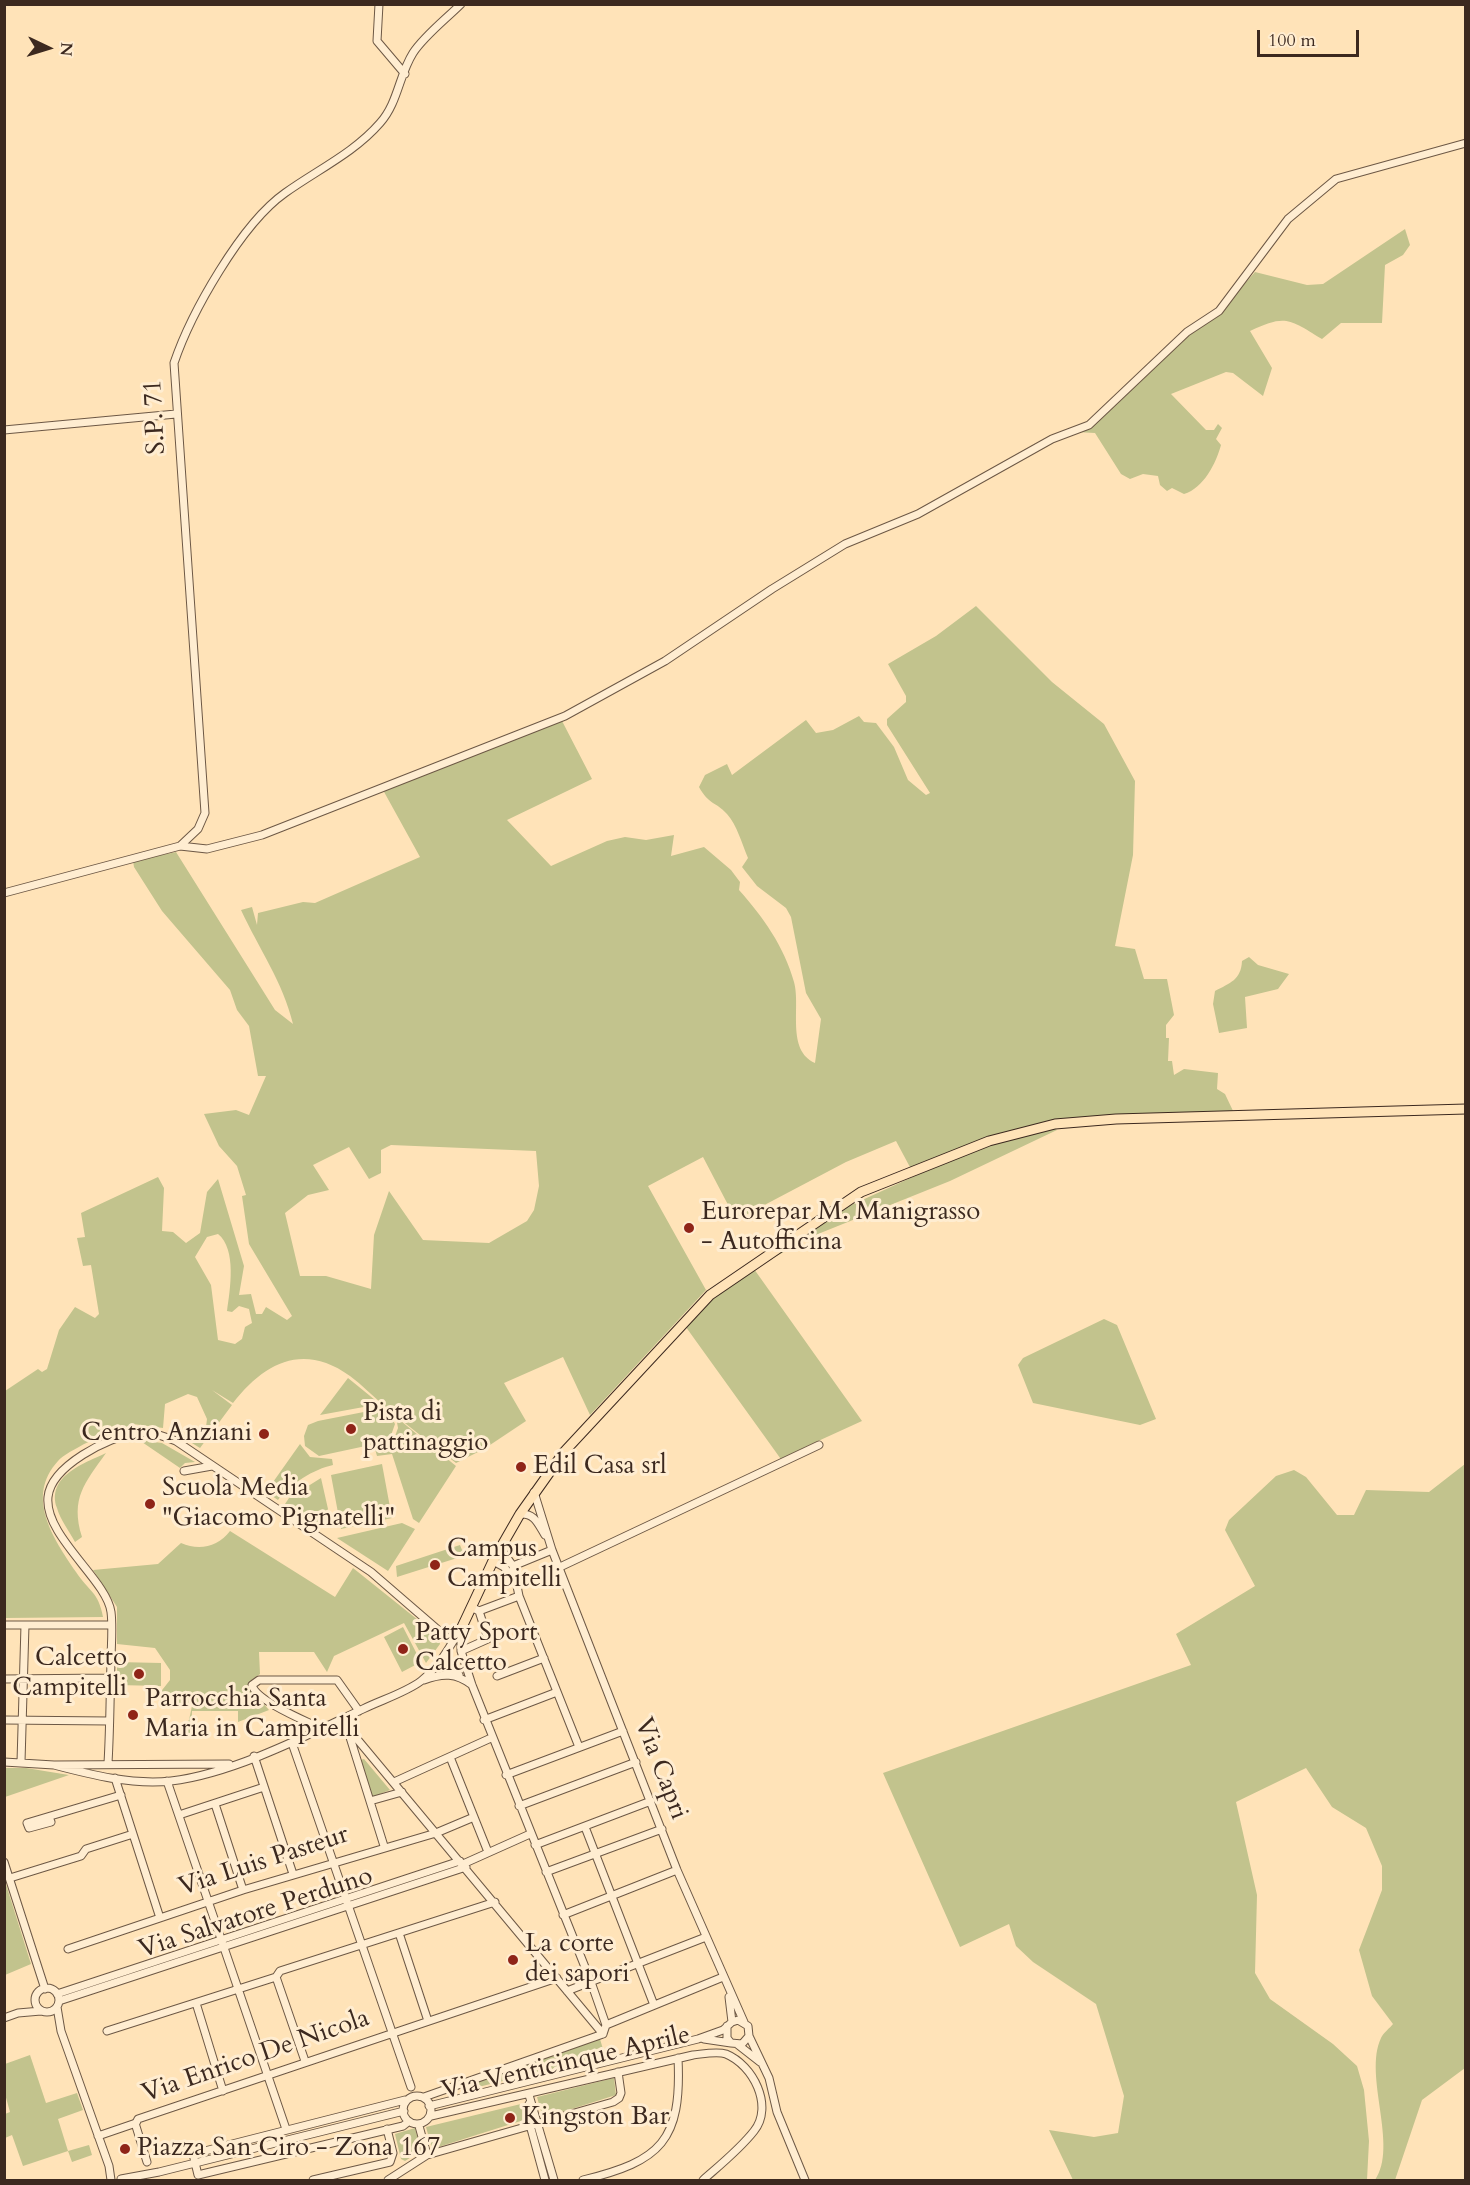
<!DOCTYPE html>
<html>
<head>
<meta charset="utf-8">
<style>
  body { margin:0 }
  #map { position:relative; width:1470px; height:2185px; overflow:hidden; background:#ffe3b8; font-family:Cardo,serif }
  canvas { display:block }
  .frame { position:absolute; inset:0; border:6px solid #3c291f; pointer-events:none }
  .north { position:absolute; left:18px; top:18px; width:60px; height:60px; -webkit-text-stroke:4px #ffedd1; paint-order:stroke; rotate:94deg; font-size:16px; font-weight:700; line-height:24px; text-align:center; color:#3c291f }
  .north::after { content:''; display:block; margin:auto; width:21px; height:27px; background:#3c291f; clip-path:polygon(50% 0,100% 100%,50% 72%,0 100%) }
  .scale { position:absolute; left:1257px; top:30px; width:102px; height:27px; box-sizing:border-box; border:3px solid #3c291f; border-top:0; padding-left:8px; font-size:18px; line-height:21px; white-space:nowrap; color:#3c291f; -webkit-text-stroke:4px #ffedd1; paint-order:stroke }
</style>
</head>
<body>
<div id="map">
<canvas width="1470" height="2185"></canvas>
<div class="frame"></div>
<div class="north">N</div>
<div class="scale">100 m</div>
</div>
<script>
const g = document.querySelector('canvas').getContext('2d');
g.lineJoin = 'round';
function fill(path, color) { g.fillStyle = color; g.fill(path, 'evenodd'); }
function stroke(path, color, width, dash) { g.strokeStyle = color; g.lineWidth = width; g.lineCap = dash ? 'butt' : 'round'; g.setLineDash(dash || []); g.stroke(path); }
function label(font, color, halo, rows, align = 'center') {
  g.font = font + ' Cardo,serif'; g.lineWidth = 6; g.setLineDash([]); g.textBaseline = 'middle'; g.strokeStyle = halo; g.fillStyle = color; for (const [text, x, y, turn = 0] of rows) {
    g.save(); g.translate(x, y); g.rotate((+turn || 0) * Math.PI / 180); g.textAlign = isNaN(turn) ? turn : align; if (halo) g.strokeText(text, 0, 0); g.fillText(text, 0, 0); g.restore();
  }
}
fill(new Path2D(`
  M 1405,229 L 1410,245 L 1403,255 L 1385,265 L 1382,323 L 1341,323 L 1322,339 C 1289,319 1286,314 1250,331 L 1272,368 L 1263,396 L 1233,373 L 1226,372 L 1171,394 L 1206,430 L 1214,430 L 1218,424 L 1222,428 L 1216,439 L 1221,445 C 1216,463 1204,488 1184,494 L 1172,488 L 1167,491 L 1160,485 L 1158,476 L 1143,474 L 1130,479 L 1121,474 L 1095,433 L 1076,432 L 1182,338 L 1225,306 L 1255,272 L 1307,285 L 1323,284 Z
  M 976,606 L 1052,682 L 1104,724 L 1135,781 L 1133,855 L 1115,946 L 1135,949 L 1144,979 L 1167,979 L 1174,1015 L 1166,1025 L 1166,1038 L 1169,1038 L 1168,1061 L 1172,1061 L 1174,1075 L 1184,1069 L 1218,1073 L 1217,1089 L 1225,1094 L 1234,1113 L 1109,1115 L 1043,1123 L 911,1169 L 896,1141 L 846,1162 L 736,1220 L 703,1157 L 648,1186 L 706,1290 L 590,1415 L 563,1357 L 504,1383 L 526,1421 L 484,1449 L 456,1463 C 432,1444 408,1426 384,1406 C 373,1396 362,1385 350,1376 C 303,1342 264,1363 233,1403 L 212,1390 L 232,1405 L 200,1448 L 187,1440 L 189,1435 L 206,1427 L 207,1419 L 197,1397 L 188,1394 L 165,1404 L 163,1428 L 133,1424 L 124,1429 L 122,1425 C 108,1433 68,1450 58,1461 C 25,1497 53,1538 76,1572 C 89,1592 98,1591 103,1617 L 5,1618 L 5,1391 L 38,1369 L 42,1372 L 47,1369 L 59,1330 L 75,1307 L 95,1318 L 99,1314 L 91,1265 L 83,1266 L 77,1238 L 85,1237 L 81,1213 L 158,1177 L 164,1188 L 162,1231 L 173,1232 L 186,1243 L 200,1233 L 207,1192 L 218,1179 L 244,1266 L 239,1295 L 251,1294 L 256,1314 L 262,1314 L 266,1307 L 287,1320 L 292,1316 L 249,1244 L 242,1196 L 246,1195 L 237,1166 L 219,1146 L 204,1114 L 236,1110 L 249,1115 L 266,1076 L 258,1076 L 249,1026 L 237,1010 L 230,990 L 162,911 L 134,867 L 133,861 L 176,852 L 275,1010 L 293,1024 C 283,982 259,949 241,910 L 252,907 L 257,925 L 258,913 L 303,902 L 315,903 L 420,857 L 383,790 L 561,719 L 592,779 L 507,820 L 551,866 L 607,841 L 625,837 L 646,840 L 674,835 L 671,856 L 704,847 L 731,870 L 740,882 L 739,890 C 763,917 784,946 794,982 C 801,1007 786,1050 815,1063 L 821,1019 L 806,993 L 791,917 L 786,908 L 757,886 L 742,867 L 748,858 C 742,844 737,825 727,814 C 715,801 709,805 699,787 L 705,775 L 727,764 L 732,775 L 806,720 L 816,733 L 833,730 L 859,716 L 864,722 L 876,723 L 894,747 L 908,780 L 926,795 L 930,793 L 887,725 L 887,719 L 906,702 L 906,696 L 888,664 L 936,636 ZM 391,1145 L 536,1151 L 539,1186 L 534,1210 L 527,1221 L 489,1243 L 423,1240 L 389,1191 L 374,1235 L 371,1289 L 326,1276 L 300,1276 L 285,1213 L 308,1195 L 329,1190 L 313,1165 L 349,1147 L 369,1179 L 381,1173 L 381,1150 ZM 218,1234 C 237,1249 230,1290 227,1311 L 232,1312 L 239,1306 L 249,1309 L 252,1323 L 245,1327 L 242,1339 L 235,1344 L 218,1340 L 211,1285 L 195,1257 L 207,1237 Z
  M 1249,957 L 1258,965 L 1289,974 L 1278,989 L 1245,997 L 1247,1028 L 1219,1033 L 1213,1004 L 1215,991 C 1230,983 1241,980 1242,961 Z
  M 1051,1126 L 1057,1130 L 950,1181 L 808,1238 L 754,1269 L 862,1421 L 805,1447 L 806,1452 L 783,1462 L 683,1323 L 733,1275 L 803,1227 L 985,1144 Z
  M 1104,1319 L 1117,1325 L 1156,1419 L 1140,1425 L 1033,1403 L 1018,1365 L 1023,1358 Z
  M 348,1378 L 380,1404 L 320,1415 Z
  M 379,1409 L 390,1415 L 395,1424 L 389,1441 L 319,1456 L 305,1446 L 304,1436 L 308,1425 L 318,1421 Z
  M 396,1417 L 456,1466 L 419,1523 L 413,1519 L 392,1454 L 377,1456 L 375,1449 L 393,1442 L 398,1428 Z
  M 139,1440 L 162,1443 L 195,1462 L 185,1463 L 180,1468 Z
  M 300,1444 L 310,1457 L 332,1459 L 333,1465 C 314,1469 290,1484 278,1500 L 266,1492 Z
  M 106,1453 C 85,1483 70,1498 82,1537 L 75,1542 C 69,1531 60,1519 57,1508 C 46,1476 85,1463 106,1453 Z
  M 382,1464 L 392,1518 L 341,1529 L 331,1475 Z
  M 1465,1464 L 1465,2068 L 1422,2100 L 1395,2180 L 1375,2180 C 1399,2146 1363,2076 1381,2038 C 1383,2033 1390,2028 1393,2024 L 1372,1996 L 1359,1950 L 1382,1890 L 1382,1866 L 1366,1828 L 1332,1807 L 1306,1768 L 1236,1802 L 1257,1895 L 1255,1973 L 1270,1999 L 1333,2044 L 1357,2066 L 1364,2090 L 1369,2141 L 1367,2180 L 1073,2180 L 1049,2130 L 1094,2137 L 1118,2133 L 1124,2096 L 1096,2004 L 1033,1962 L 1016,1946 L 1009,1924 L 960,1947 L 883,1773 L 1191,1665 L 1176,1634 L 1255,1586 L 1225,1530 L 1229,1520 L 1276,1476 L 1294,1470 L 1306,1477 L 1337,1515 L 1354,1515 L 1366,1490 L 1429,1492 Z
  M 321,1478 L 328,1509 L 318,1526 L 285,1504 L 289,1498 Z
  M 402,1523 L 415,1529 L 388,1571 L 337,1538 Z
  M 230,1531 L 335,1597 L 353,1568 L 438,1636 L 440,1644 L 426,1663 L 404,1623 L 334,1656 L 327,1672 L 314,1652 L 259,1652 L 260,1674 L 252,1680 L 250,1688 L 269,1710 L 238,1722 L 238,1711 L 192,1711 L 191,1738 L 175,1738 L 189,1720 L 192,1706 L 162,1706 L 159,1694 L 170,1680 L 170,1670 L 155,1648 L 117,1644 L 117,1607 L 93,1570 L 158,1564 L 181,1543 C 199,1551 218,1547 230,1531 Z
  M 460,1545 L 462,1550 L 471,1548 L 473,1553 L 397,1577 L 396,1566 Z
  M 403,1627 L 421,1662 L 402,1672 L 384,1637 Z
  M 117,1662 L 161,1663 L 161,1686 L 117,1685 Z
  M 364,1759 L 390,1790 L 372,1797 L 360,1760 Z
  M 5,1768 L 26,1768 L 69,1775 L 5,1797 Z
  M 4,1878 L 31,1964 L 5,1975 L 4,1975 Z
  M 600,2039 L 605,2056 L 466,2090 L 465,2086 Z
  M 30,2055 L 46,2103 L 77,2093 L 83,2110 L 58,2119 L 68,2151 L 89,2145 L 92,2155 L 72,2162 L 68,2151 L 23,2166 L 12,2135 L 5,2138 L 5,2114 L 10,2112 L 5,2094 L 5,2064 Z
  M 614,2078 L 616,2095 L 543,2118 L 537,2097 Z
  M 525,2103 L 527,2119 L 432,2149 L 426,2127 Z
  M 415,2128 L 421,2151 L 405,2161 L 401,2159 L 395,2134 Z`), '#c2c38d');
const minor = new Path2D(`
  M 379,4 L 377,41 L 405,74
  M 4,430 L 176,414
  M 180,846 L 207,849 L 262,835 L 565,716 L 665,661 L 772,589 L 845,544 L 918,514 L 1052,439 L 1089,425 L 1187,332 L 1219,311 L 1288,219 L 1336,179 L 1466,143
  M 4,893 L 180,846 L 198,829 L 205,813 L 174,363 C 191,313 241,224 285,193 C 317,170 354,153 380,123 C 398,103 399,75 413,53 C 424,36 446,19 461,4
  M 184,1471 L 212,1466
  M 534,1492 L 552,1550 L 677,1870 L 744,2022
  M 520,1514 C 535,1513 538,1524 545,1535
  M 500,1548 L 513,1566 L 519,1596 L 579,1747
  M 493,1561 L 504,1567 L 514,1579
  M 513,1566 L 552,1550
  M 560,1567 L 819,1445
  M 475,1609 L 479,1611 L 519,1596
  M 4,1625 L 111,1625
  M 461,1629 L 461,1651 L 472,1685 L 591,1982 L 606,2025 L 603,2034
  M 461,1651 L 488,1639 L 479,1611
  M 444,1656 L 459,1675
  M 497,1676 L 544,1658
  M 4,1679 L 110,1678
  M 424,1680 C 443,1673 456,1673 472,1685
  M 4,1720 L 109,1721
  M 484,1720 L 557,1692
  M 342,1721 L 603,2034
  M 322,1729 C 306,1721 256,1701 252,1685 L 259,1680 L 337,1680 L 359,1711
  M 348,1731 L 384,1846
  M 292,1743 L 411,2087
  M 254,1756 L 293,1874
  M 450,1757 L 488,1852
  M 4,1762 L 54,1765 L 229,1764
  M 21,1762 L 25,1625
  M 108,1763 C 110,1730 110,1696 111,1662 C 111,1646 113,1628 111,1612 C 107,1580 44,1536 48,1497 C 51,1466 108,1437 136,1433 C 150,1431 163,1436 176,1441 L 371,1572 L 452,1642
  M 54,1765 C 92,1775 131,1785 171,1781 C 232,1774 308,1735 363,1709 C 381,1700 405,1693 421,1681 C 439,1667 450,1646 462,1627
  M 506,1775 L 623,1731
  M 115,1778 L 160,1918
  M 167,1781 L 286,2129
  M 394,1782 L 491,1738
  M 370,1801 L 402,1792
  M 215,1804 L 243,1890
  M 519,1806 L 636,1762
  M 179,1815 L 264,1787
  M 49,1817 L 51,1822 L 29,1828 L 27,1823 L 121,1795
  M 585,1827 L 654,2005
  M 535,1845 L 651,1801
  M 287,1857 L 327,1843
  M 4,1862 L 45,1989
  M 463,1864 L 530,1834
  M 546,1872 L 662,1829
  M 10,1878 L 81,1856 L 86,1849 L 133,1834
  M 563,1915 L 677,1870
  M 399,1933 L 428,2021
  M 68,1949 L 243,1890 L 436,1833 L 474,1817
  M 276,1977 L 305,2061
  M35 2000a12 12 0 1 1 24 0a12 12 0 1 1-24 0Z
  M 567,1991 L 706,1937
  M 57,1994 L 460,1861
  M 729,1997 L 732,2022
  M 59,2001 L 466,1867
  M 196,2003 L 223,2091
  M 57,2007 L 61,2031 L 109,2166 L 111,2180
  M 4,2018 L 18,2013 L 41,2011
  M 606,2025 L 723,1977
  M 727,2026 L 727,2038 L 731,2043 L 742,2044 L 749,2036
  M 107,2031 L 276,1977 L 280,1971 L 495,1902
  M 704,2039 L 731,2043
  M 737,2044 L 760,2062
  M 529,2095 L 554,2180
  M403 2110a14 14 0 1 1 28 0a14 14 0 1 1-28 0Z
  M 424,2097 L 603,2034
  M 405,2100 L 193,2154 L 198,2175 L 403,2126 L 408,2122
  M 529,2104 L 530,2125 L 545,2180
  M 429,2106 L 698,2039 L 723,2030 L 732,2022 L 738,2020 L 748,2026 L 749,2036 L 769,2078 L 777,2112 L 805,2180
  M 431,2116 L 693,2055 C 703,2054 717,2051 726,2054 C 753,2065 774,2106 754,2131 C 740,2149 720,2165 703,2180
  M 135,2123 L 147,2162
  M 419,2126 L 427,2155
  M 98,2136 L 136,2123 L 138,2119 L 557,1978
  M 121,2179 L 159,2172 L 404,2111
  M 313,2180 L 390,2162 L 393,2153 L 387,2129
  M 388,2180 L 427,2155 L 613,2102 L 619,2098 L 621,2093 L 618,2072
  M 583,2180 C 661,2161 682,2141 678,2058`);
const major = new Path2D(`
  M 462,1627 L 493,1561 L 520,1514 L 564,1452 L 710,1295 L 861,1192 L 989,1141 L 1055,1124 L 1116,1119 L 1466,1109`);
stroke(minor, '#6d5845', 9);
stroke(major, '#3c291f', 11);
stroke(minor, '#ffedd1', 7);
stroke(major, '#ffe3b8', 9);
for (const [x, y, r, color] of [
  [689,1228,6,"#8f2418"],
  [351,1429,6,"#8f2418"],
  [264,1434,6,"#8f2418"],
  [521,1467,6,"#8f2418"],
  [150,1504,6,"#8f2418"],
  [435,1565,6,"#8f2418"],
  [403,1649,6,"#8f2418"],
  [139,1674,6,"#8f2418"],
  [133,1715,6,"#8f2418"],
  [513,1960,6,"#8f2418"],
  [510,2118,6,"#8f2418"],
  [125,2149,6,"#8f2418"]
]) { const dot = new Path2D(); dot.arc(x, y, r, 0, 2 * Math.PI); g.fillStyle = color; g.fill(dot); stroke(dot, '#ffedd1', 2); }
label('26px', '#3c291f', '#ffedd1', [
  ["S.P. 71",156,417,-93],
  ["Via Capri",660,1769,69],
  ["Via Luis Pasteur",264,1862,-18],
  ["Via Salvatore Perduno",256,1914,-18],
  ["Via Enrico De Nicola",256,2057,-19],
  ["Via Venticinque Aprile",566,2064,-13]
]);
label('26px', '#3c291f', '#ffedd1', [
  ["Eurorepar M. Manigrasso",701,1213],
  ["- Autofficina",701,1243],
  ["Pista di",363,1414],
  ["pattinaggio",363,1444],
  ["Centro Anziani",252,1434,"right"],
  ["Edil Casa srl",533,1467],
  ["Scuola Media",162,1489],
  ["\"Giacomo Pignatelli\"",162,1519],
  ["Campus",447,1550],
  ["Campitelli",447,1580],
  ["Patty Sport",415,1634],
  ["Calcetto",415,1664],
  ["Calcetto",127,1659,"right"],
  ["Campitelli",127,1689,"right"],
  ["Parrocchia Santa",145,1700],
  ["Maria in Campitelli",145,1730],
  ["La corte",525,1945],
  ["dei sapori",525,1975],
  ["Kingston Bar",522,2118],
  ["Piazza San Ciro - Zona 167",137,2149]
], 'left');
</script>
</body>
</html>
